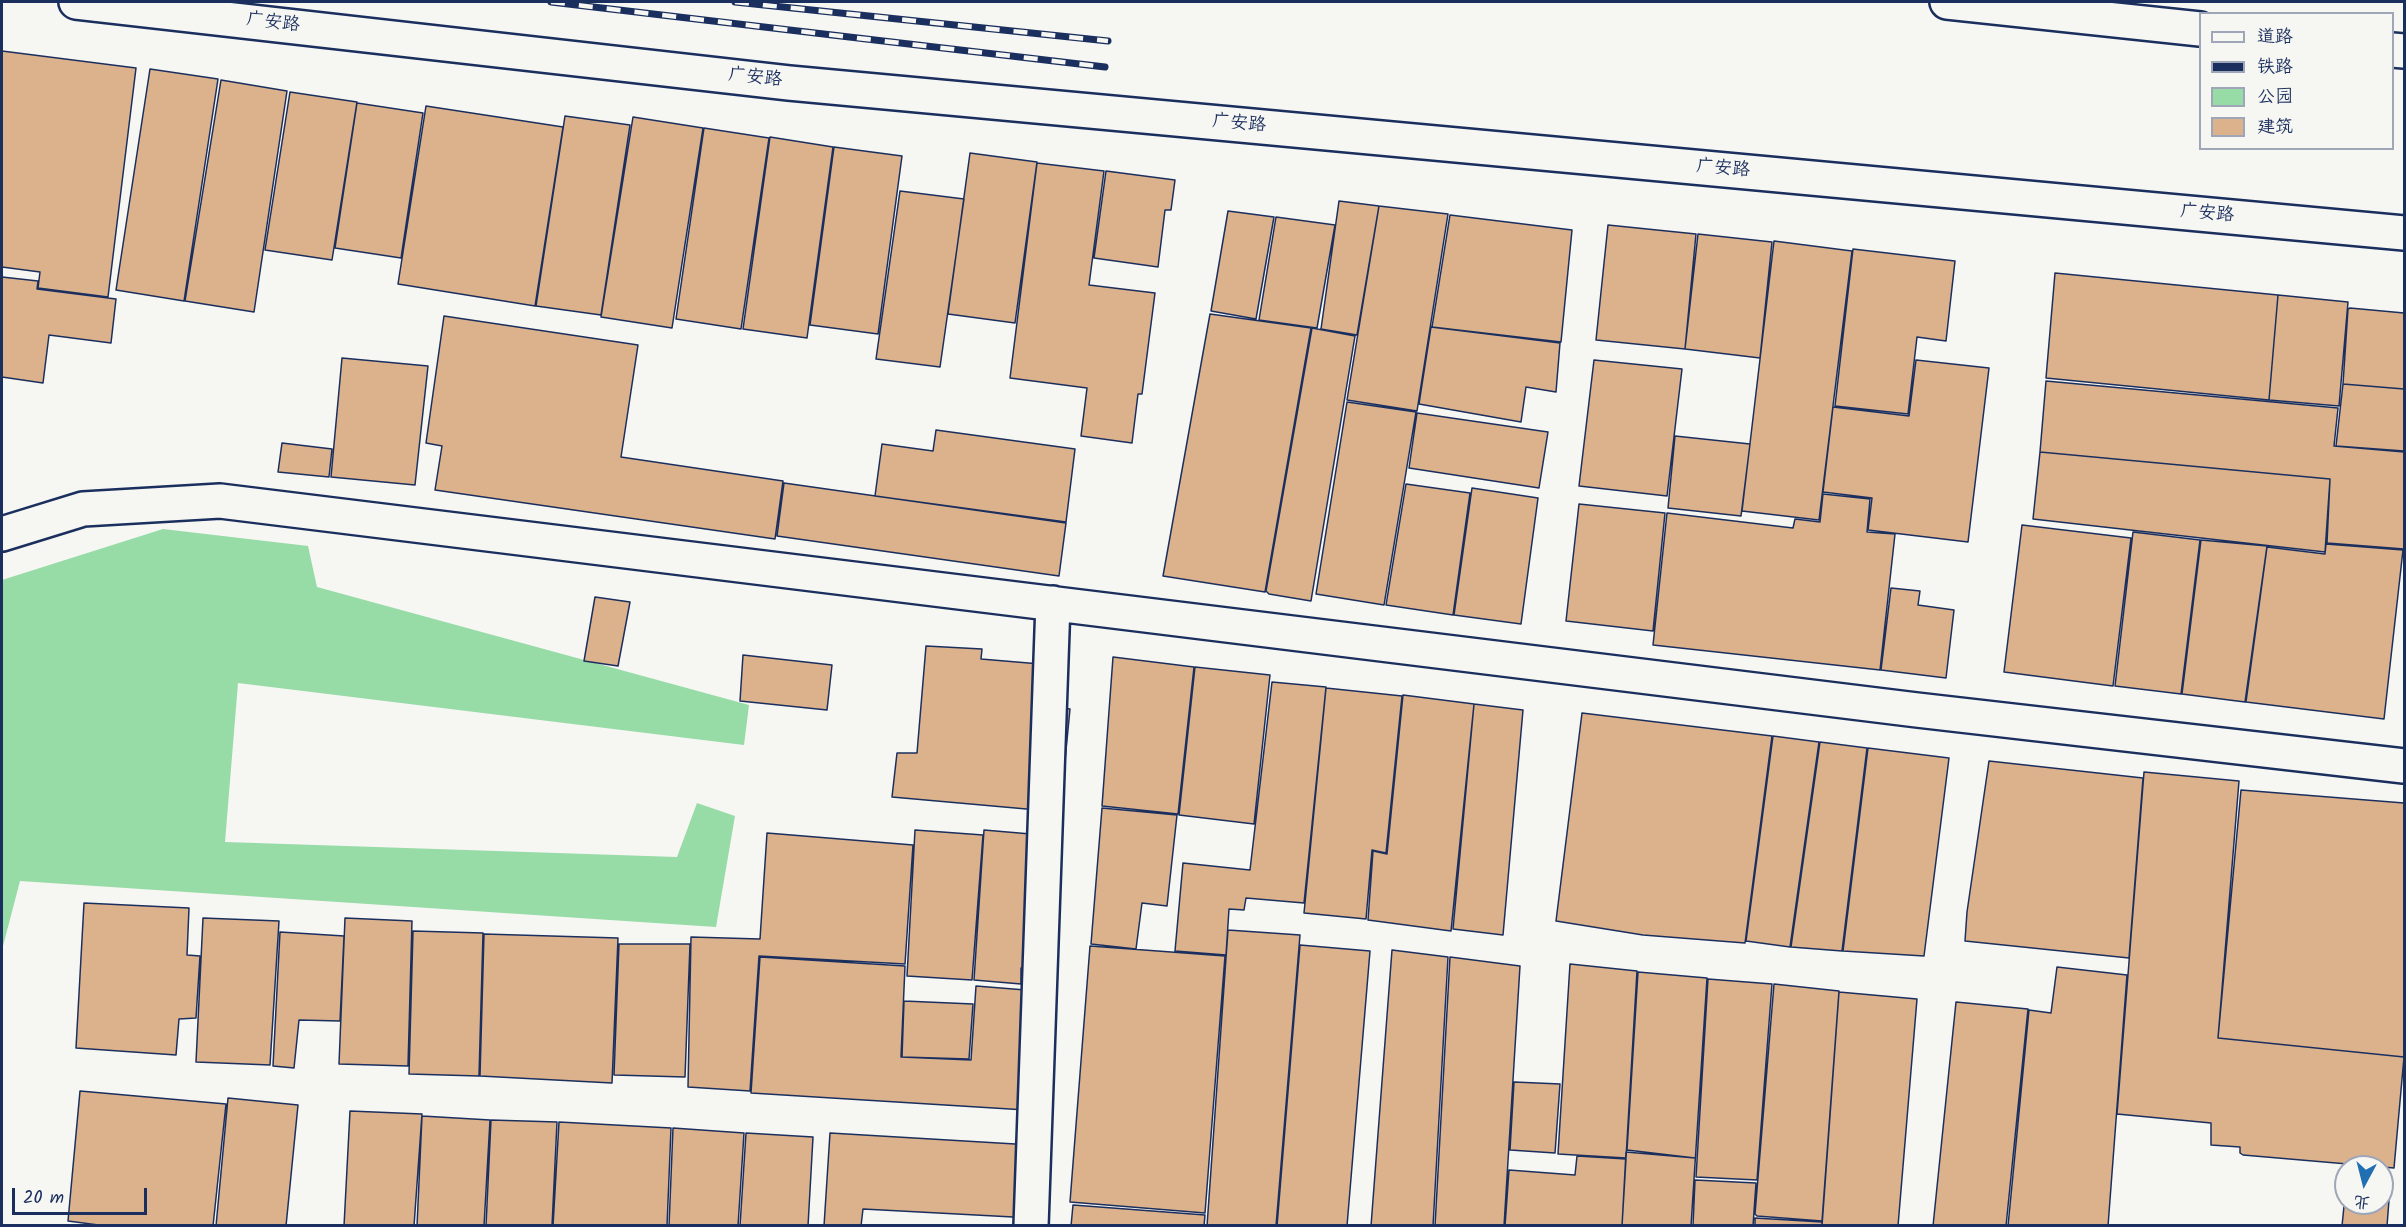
<!DOCTYPE html>
<html>
<head>
<meta charset="utf-8">
<style>
  body { margin:0 }
  #map { position:relative; width:2406px; height:1227px; overflow:hidden; background:#f6f6f2; font-family:Kalam,"LXGW WenKai TC",sans-serif }
  canvas { display:block }
  .frame { position:absolute; inset:0; border:3px solid #1b2f5e; pointer-events:none }
  .legend { position:absolute; left:2199px; top:12px; width:195px; height:138px; box-sizing:border-box; background:#f6f6f2; border:2px solid #9ea6b7; margin:0; padding:8px 10px; list-style:none; font-size:18px; color:#1b2f5e }
  .legend li { display:flex; align-items:center; gap:12px; height:30px }
  .legend b { width:30px; border:2px solid #9ea6b7 }
  .north { position:absolute; left:2334px; top:1155px; width:60px; height:60px; box-sizing:border-box; background:#f6f6f2; border:2px solid #9ea6b7; border-radius:50%; rotate:187deg; font-size:16px; font-weight:700; line-height:24px; text-align:center; color:#1b2f5e }
  .north::after { content:''; display:block; margin:auto; width:21px; height:27px; background:#1f6fb2; clip-path:polygon(50% 0,100% 100%,50% 72%,0 100%) }
  .scale { position:absolute; left:12px; top:1188px; width:135px; height:27px; box-sizing:border-box; border:3px solid #1b2f5e; border-top:0; padding-left:8px; font-size:18px; line-height:21px; white-space:nowrap; color:#1b2f5e; -webkit-text-stroke:4px #f6f6f2; paint-order:stroke }
</style>
</head>
<body>
<div id="map">
<canvas width="2406" height="1227"></canvas>
<div class="frame"></div>
<ul class="legend">
<li><b style="height:8px;background:#f6f6f2"></b>道路</li>
<li><b style="height:8px;background:#1b2f5e"></b>铁路</li>
<li><b style="height:16px;background:#97dba7"></b>公园</li>
<li><b style="height:16px;background:#dcb28d"></b>建筑</li>
</ul>
<div class="north">北</div>
<div class="scale">20 m</div>
</div>
<script>
const g = document.querySelector('canvas').getContext('2d');
g.lineJoin = 'round';
function fill(path, color) { g.fillStyle = color; g.fill(path, 'evenodd'); }
function stroke(path, color, width, dash) { g.strokeStyle = color; g.lineWidth = width; g.lineCap = dash ? 'butt' : 'round'; g.setLineDash(dash || []); g.stroke(path); }
function label(font, color, halo, rows, align = 'center') {
  g.font = font + ' Kalam,"LXGW WenKai TC",sans-serif'; g.lineWidth = 5; g.setLineDash([]); g.textBaseline = 'middle'; g.strokeStyle = halo; g.fillStyle = color; for (const [text, x, y, turn = 0] of rows) {
    g.save(); g.translate(x, y); g.rotate((+turn || 0) * Math.PI / 180); g.textAlign = isNaN(turn) ? turn : align; if (halo) g.strokeText(text, 0, 0); g.fillText(text, 0, 0); g.restore();
  }
}
fill(new Path2D(`
  M 163,529 L 308,546 L 317,587 L 749,705 L 744,745 L 238,683 L 225,842 L 677,857 L 697,803 L 735,816 L 716,927 L 20,881 L 2,950 L 2,580 Z`), '#97dba7');
const building = new Path2D(`
  M 2,51 L 136,68 L 108,297 L 38,288 L 40,272 L 2,267 Z
  M 150,69 L 218,79 L 184,301 L 116,290 Z
  M 221,80 L 287,91 L 254,312 L 185,301 Z
  M 290,92 L 357,102 L 332,260 L 265,250 Z
  M 357,103 L 423,113 L 401,258 L 335,248 Z
  M 426,106 L 563,127 L 535,306 L 398,284 Z
  M 565,116 L 630,125 L 601,315 L 536,306 Z
  M 633,117 L 703,128 L 672,328 L 601,317 Z
  M 704,128 L 769,138 L 741,329 L 676,319 Z
  M 770,137 L 833,147 L 807,338 L 743,329 Z
  M 834,147 L 902,156 L 878,334 L 810,325 Z
  M 970,153 L 1037,162 L 1015,323 L 948,314 Z
  M 1037,163 L 1104,171 L 1089,285 L 1155,293 L 1142,394 L 1138,394 L 1132,443 L 1081,436 L 1087,388 L 1010,378 Z
  M 1106,171 L 1175,180 L 1171,210 L 1165,210 L 1158,267 L 1094,258 Z
  M 900,191 L 964,199 L 940,367 L 876,359 Z
  M 1339,201 L 1379,206 L 1357,335 L 1321,329 Z
  M 1379,206 L 1448,214 L 1417,411 L 1347,400 Z
  M 1228,211 L 1274,217 L 1256,319 L 1211,311 Z
  M 1450,215 L 1572,230 L 1561,342 L 1432,327 Z
  M 1276,217 L 1335,225 L 1317,328 L 1259,320 Z
  M 1608,225 L 1696,234 L 1685,349 L 1596,340 Z
  M 1698,234 L 1772,242 L 1760,358 L 1685,349 Z
  M 1774,241 L 1852,251 L 1819,520 L 1742,511 Z
  M 1853,249 L 1955,261 L 1946,341 L 1917,337 L 1908,414 L 1835,406 Z
  M 2055,273 L 2278,295 L 2269,400 L 2046,378 Z
  M 2,277 L 38,281 L 37,289 L 116,299 L 111,343 L 49,335 L 43,383 L 2,377 Z
  M 2278,295 L 2348,302 L 2339,406 L 2269,400 Z
  M 2350,308 L 2404,313 L 2404,389 L 2343,384 L 2348,309 Z
  M 1210,314 L 1311,328 L 1265,592 L 1163,576 Z
  M 444,316 L 638,345 L 621,457 L 783,481 L 775,539 L 435,490 L 442,446 L 426,443 Z
  M 1431,327 L 1560,343 L 1556,392 L 1526,387 L 1521,422 L 1419,404 Z
  M 1312,328 L 1355,336 L 1311,601 L 1269,594 L 1266,591 Z
  M 342,358 L 428,366 L 415,485 L 331,477 Z
  M 1594,360 L 1682,369 L 1667,496 L 1579,486 Z
  M 1916,360 L 1989,368 L 1968,542 L 1868,530 L 1872,498 L 1823,492 L 1833,407 L 1909,416 Z
  M 2046,381 L 2338,408 L 2334,446 L 2404,452 L 2404,549 L 2327,543 L 2330,479 L 2040,452 Z
  M 2343,384 L 2404,389 L 2404,451 L 2336,446 Z
  M 1347,402 L 1416,412 L 1384,605 L 1316,594 Z
  M 1417,413 L 1548,432 L 1539,488 L 1409,468 Z
  M 936,430 L 1075,449 L 1066,522 L 875,496 L 882,444 L 933,451 Z
  M 1675,436 L 1750,444 L 1741,516 L 1668,508 Z
  M 282,443 L 332,449 L 329,477 L 278,472 Z
  M 2040,452 L 2330,479 L 2325,552 L 2033,519 Z
  M 784,483 L 1066,523 L 1059,576 L 777,536 Z
  M 1406,484 L 1470,493 L 1453,615 L 1386,605 Z
  M 1472,488 L 1538,498 L 1521,624 L 1454,615 Z
  M 1823,494 L 1870,499 L 1867,532 L 1895,534 L 1880,670 L 1653,645 L 1667,513 L 1793,528 L 1795,519 L 1820,522 Z
  M 1579,504 L 1665,513 L 1653,631 L 1566,621 Z
  M 2022,525 L 2131,538 L 2113,686 L 2004,672 Z
  M 2133,532 L 2200,540 L 2181,694 L 2115,686 Z
  M 2201,540 L 2267,546 L 2245,702 L 2182,694 Z
  M 2326,544 L 2403,550 L 2384,719 L 2246,702 L 2267,547 L 2325,554 Z
  M 1891,588 L 1920,591 L 1918,605 L 1954,610 L 1946,678 L 1881,670 Z
  M 595,597 L 630,602 L 618,666 L 584,661 Z
  M 926,646 L 982,649 L 981,659 L 1064,666 L 1060,708 L 1070,709 L 1060,812 L 892,797 L 897,753 L 917,753 Z
  M 743,655 L 832,665 L 827,710 L 740,701 Z
  M 1113,657 L 1194,667 L 1178,814 L 1102,806 Z
  M 1195,667 L 1270,675 L 1254,824 L 1179,815 Z
  M 1272,682 L 1326,687 L 1304,903 L 1246,898 L 1244,910 L 1229,909 L 1226,955 L 1175,951 L 1183,863 L 1250,870 Z
  M 1326,688 L 1402,696 L 1386,853 L 1372,850 L 1366,919 L 1304,913 Z
  M 1403,695 L 1474,704 L 1451,931 L 1368,920 L 1373,851 L 1387,854 Z
  M 1474,704 L 1523,710 L 1503,935 L 1453,929 Z
  M 1582,713 L 1772,736 L 1745,943 L 1643,935 L 1556,921 Z
  M 1773,736 L 1819,742 L 1790,947 L 1746,941 Z
  M 1820,742 L 1867,748 L 1842,951 L 1791,947 Z
  M 1868,748 L 1949,758 L 1924,956 L 1843,951 Z
  M 1989,761 L 2143,778 L 2129,958 L 1965,941 L 1967,912 Z
  M 2144,772 L 2239,781 L 2218,1038 L 2404,1057 L 2394,1168 L 2243,1155 L 2240,1153 L 2240,1147 L 2211,1145 L 2211,1123 L 2117,1114 Z
  M 2241,790 L 2404,803 L 2404,1057 L 2218,1038 Z
  M 1102,808 L 1177,815 L 1167,906 L 1142,903 L 1136,949 L 1091,944 Z
  M 915,830 L 983,835 L 972,980 L 907,976 Z
  M 984,830 L 1054,836 L 1045,968 L 1021,968 L 1021,984 L 974,980 Z
  M 767,833 L 913,845 L 905,964 L 759,956 L 750,1091 L 688,1087 L 691,937 L 760,939 Z
  M 84,903 L 189,908 L 187,955 L 200,956 L 196,1018 L 179,1019 L 176,1055 L 76,1048 Z
  M 203,918 L 279,921 L 270,1065 L 196,1062 Z
  M 345,918 L 412,921 L 408,1066 L 339,1064 Z
  M 1228,930 L 1300,935 L 1276,1226 L 1207,1226 Z
  M 413,931 L 483,933 L 479,1076 L 409,1074 Z
  M 280,932 L 344,936 L 340,1021 L 299,1020 L 294,1068 L 273,1066 Z
  M 484,934 L 618,938 L 612,1083 L 480,1076 Z
  M 619,944 L 690,944 L 685,1077 L 614,1075 Z
  M 1300,945 L 1370,951 L 1347,1226 L 1277,1226 Z
  M 1090,946 L 1225,956 L 1205,1213 L 1070,1202 Z
  M 1392,950 L 1448,957 L 1433,1226 L 1371,1226 Z
  M 760,957 L 905,966 L 901,1057 L 971,1060 L 976,986 L 1050,992 L 1042,1111 L 751,1093 Z
  M 1450,957 L 1520,966 L 1504,1226 L 1435,1226 Z
  M 1570,964 L 1637,971 L 1626,1158 L 1558,1154 Z
  M 2057,967 L 2127,975 L 2108,1226 L 2008,1226 L 2029,1010 L 2051,1013 Z
  M 1638,972 L 1707,978 L 1691,1226 L 1622,1226 L 1626,1152 L 1695,1158 L 1627,1150 Z
  M 1708,979 L 1772,984 L 1757,1180 L 1696,1177 Z
  M 1774,984 L 1839,991 L 1822,1221 L 1757,1216 L 1755,1214 Z
  M 1839,992 L 1917,999 L 1898,1226 L 1822,1226 Z
  M 904,1001 L 973,1004 L 969,1059 L 902,1057 Z
  M 1956,1002 L 2028,1009 L 2006,1226 L 1933,1226 Z
  M 1514,1082 L 1560,1084 L 1555,1153 L 1510,1150 Z
  M 80,1091 L 226,1104 L 213,1226 L 106,1226 L 68,1221 Z
  M 228,1098 L 298,1105 L 286,1226 L 216,1226 Z
  M 350,1111 L 422,1114 L 414,1226 L 344,1226 Z
  M 422,1116 L 490,1120 L 484,1226 L 417,1226 Z
  M 491,1120 L 557,1122 L 552,1226 L 486,1226 Z
  M 559,1122 L 671,1128 L 667,1226 L 553,1226 Z
  M 673,1128 L 744,1133 L 738,1226 L 669,1226 Z
  M 746,1133 L 813,1137 L 808,1226 L 740,1226 Z
  M 830,1133 L 1032,1145 L 1032,1218 L 863,1209 L 861,1226 L 824,1226 Z
  M 1577,1156 L 1626,1159 L 1622,1226 L 1505,1226 L 1509,1170 L 1575,1175 Z
  M 1695,1180 L 1756,1183 L 1753,1226 L 1693,1226 Z
  M 2345,1196 L 2346,1203 L 2382,1203 L 2382,1199 L 2389,1200 L 2387,1226 L 2342,1226 Z
  M 1073,1205 L 1205,1215 L 1204,1226 L 1071,1226 Z
  M 1755,1218 L 1822,1222 L 1822,1226 L 1755,1226 Z`);
fill(building, '#dcb28d');
stroke(building, '#1b2f5e', 1.5);
const minor = new Path2D(`
  M 2,534 L 83,509 L 220,501 L 1917,710 L 2404,766
  M 1031,1226 L 1053,603`);
const major = new Path2D(`
  M 76,2 L 789,83 L 2404,233`);
const highway = new Path2D(`
  M 93,2 L 97,4
  M 1947,2 L 2200,29
  M 2392,50 L 2404,51`);
stroke(minor, '#1b2f5e', 38);
stroke(major, '#1b2f5e', 38);
stroke(highway, '#1b2f5e', 38);
stroke(minor, '#f6f6f2', 33);
stroke(major, '#f6f6f2', 33);
stroke(highway, '#f6f6f2', 33);
const rail = new Path2D(`
  M 551,2 L 1105,67
  M 735,2 L 1108,41`);
stroke(rail, '#1b2f5e', 7);
stroke(rail, '#f6f6f2', 4.5, [14]);
label('18px', '#1b2f5e', '#f6f6f2', [
  ["广安路",273,24,7],
  ["广安路",755,79,6],
  ["广安路",1239,125,5],
  ["广安路",1723,170,5],
  ["广安路",2207,215,5]
]);
</script>
</body>
</html>
